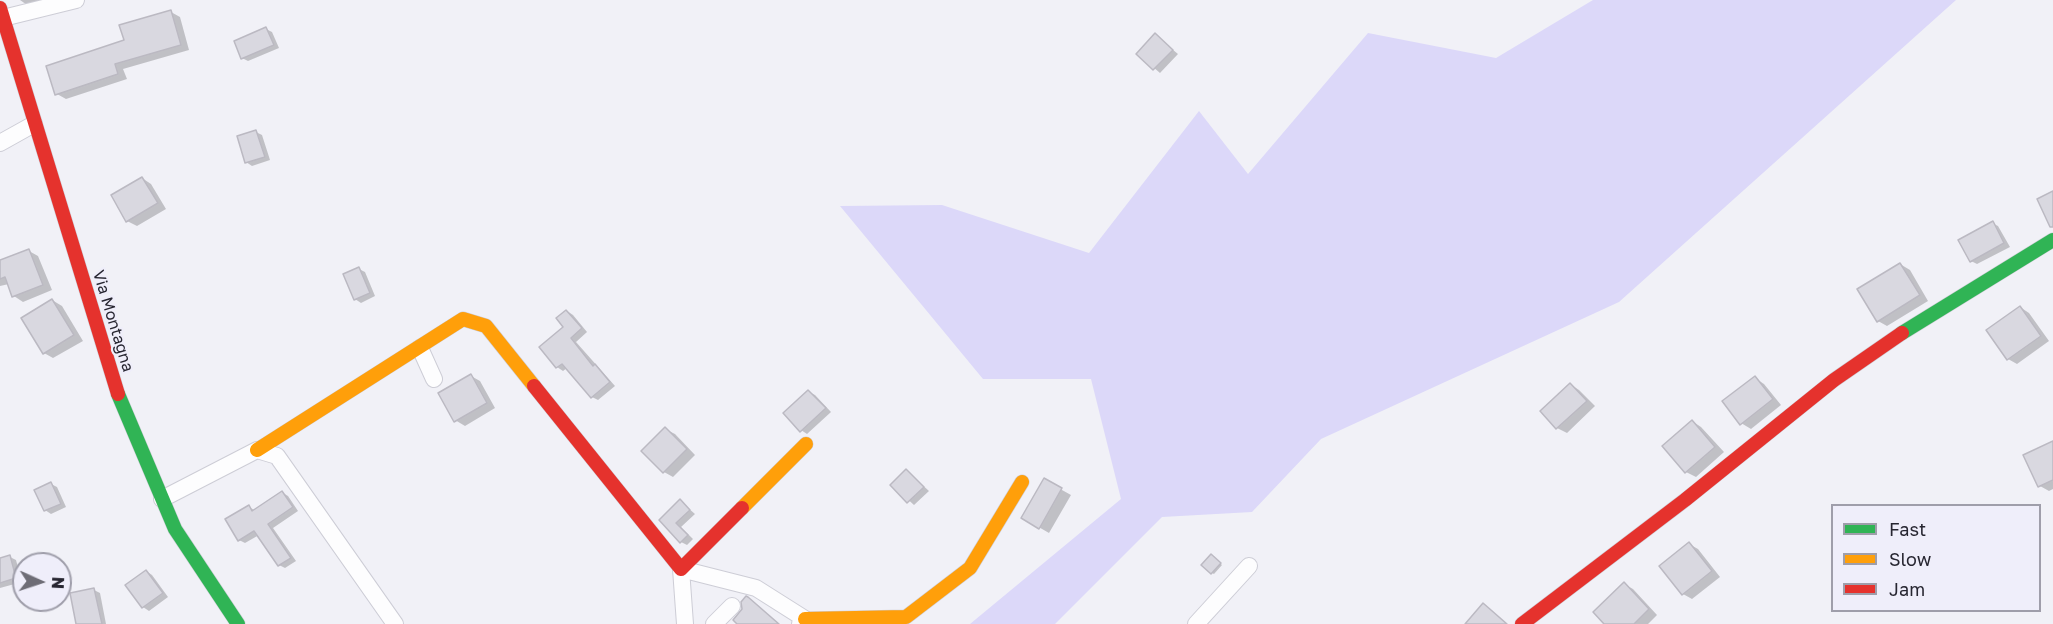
<!DOCTYPE html>
<html>
<head>
<meta charset="utf-8">
<style>
  body { margin:0 }
  #map { position:relative; width:2053px; height:624px; overflow:hidden; background:#f1f1f7; font-family:"Golos Text",sans-serif }
  canvas { display:block }
  .legend { position:absolute; left:1831px; top:504px; width:210px; height:108px; box-sizing:border-box; background:#efeefa; border:2px solid #9f9eaa; margin:0; padding:8px 10px; list-style:none; font-size:18px; color:#272631 }
  .legend li { display:flex; align-items:center; gap:12px; height:30px }
  .legend b { width:30px; border:2px solid #9f9eaa }
  .north { position:absolute; left:12px; top:552px; width:60px; height:60px; box-sizing:border-box; background:#efeefa; border:2px solid #9f9eaa; border-radius:50%; rotate:93deg; font-size:16px; font-weight:700; line-height:24px; text-align:center; color:#272631 }
  .north::after { content:''; display:block; margin:auto; width:21px; height:27px; background:#6e6d76; clip-path:polygon(50% 0,100% 100%,50% 72%,0 100%) }
</style>
</head>
<body>
<div id="map">
<canvas width="2053" height="624"></canvas>
<ul class="legend">
<li><b style="height:8px;background:#30b455"></b>Fast</li>
<li><b style="height:8px;background:#ff9f0a"></b>Slow</li>
<li><b style="height:8px;background:#e5322d"></b>Jam</li>
</ul>
<div class="north">N</div>
</div>
<script>
const g = document.querySelector('canvas').getContext('2d');
g.lineJoin = 'round';
function fill(path, color) { g.fillStyle = color; g.fill(path, 'evenodd'); }
function stroke(path, color, width, dash) { g.strokeStyle = color; g.lineWidth = width; g.lineCap = dash ? 'butt' : 'round'; g.setLineDash(dash || []); g.stroke(path); }
function label(font, color, halo, rows, align = 'center') {
  g.font = font + ' "Golos Text",sans-serif'; g.lineWidth = 4.5; g.setLineDash([]); g.textBaseline = 'middle'; g.strokeStyle = halo; g.fillStyle = color; for (const [text, x, y, turn = 0] of rows) {
    g.save(); g.translate(x, y); g.rotate((+turn || 0) * Math.PI / 180); g.textAlign = isNaN(turn) ? turn : align; if (halo) g.strokeText(text, 0, 0); g.fillText(text, 0, 0); g.restore();
  }
}
fill(new Path2D(`
  M 1593,0 L 1956,0 L 1619,302 L 1321,439 L 1252,512 L 1162,517 L 1055,624 L 970,624 L 1121,499 L 1091,379 L 983,379 L 840,206 L 942,205 L 1089,253 L 1199,111 L 1248,174 L 1368,33 L 1496,58 Z`), '#dcd8f9');
fill(new Path2D(`
  M 20,0 L 54,0 L 30,7 Z
  M 171,12 L 180,17 L 189,50 L 123,69 L 127,79 L 66,99 L 57,94 L 126,41 Z
  M 266,29 L 272,32 L 279,48 L 248,61 L 242,58 Z
  M 1155,35 L 1178,54 L 1160,73 L 1138,54 Z
  M 256,132 L 262,135 L 270,160 L 252,166 L 246,162 Z
  M 142,178 L 151,184 L 166,209 L 137,226 L 127,221 Z
  M 1992,223 L 1998,226 L 2010,247 L 1977,264 L 1971,261 Z
  M 29,251 L 38,256 L 52,290 L 23,302 L 14,296 L 9,284 L 0,286 L 0,262 Z
  M 1900,264 L 1910,270 L 1928,301 L 1887,326 L 1878,321 Z
  M 359,269 L 365,272 L 375,296 L 361,303 L 355,299 Z
  M 52,300 L 62,306 L 83,341 L 53,358 L 44,353 Z
  M 2020,307 L 2029,313 L 2049,341 L 2017,364 L 2008,359 Z
  M 567,311 L 573,315 L 587,332 L 576,342 L 615,386 L 598,400 L 592,397 L 567,368 L 563,371 L 557,367 L 541,347 L 565,327 Z
  M 471,376 L 480,381 L 495,408 L 465,426 L 455,420 Z
  M 1755,378 L 1764,384 L 1781,405 L 1751,429 L 1741,423 Z
  M 1570,384 L 1579,390 L 1595,406 L 1567,433 L 1557,428 Z
  M 809,392 L 815,395 L 831,412 L 807,434 L 801,430 Z
  M 1692,421 L 1701,427 L 1724,452 L 1696,477 L 1686,472 Z
  M 665,429 L 675,434 L 695,455 L 673,477 L 664,472 Z
  M 2053,442 L 2053,489 L 2049,491 L 2040,486 Z
  M 907,471 L 929,491 L 914,505 L 892,485 Z
  M 1044,480 L 1071,495 L 1049,533 L 1023,518 Z
  M 51,484 L 57,487 L 66,507 L 51,514 L 45,510 L 36,491 Z
  M 283,493 L 288,496 L 298,511 L 273,528 L 296,561 L 285,568 L 279,565 L 259,535 L 245,543 L 239,540 L 249,507 L 256,511 Z
  M 680,501 L 695,514 L 681,527 L 693,539 L 687,545 L 681,542 L 661,520 Z
  M 1689,544 L 1698,549 L 1720,577 L 1692,599 L 1683,594 Z
  M 10,557 L 16,560 L 22,582 L 0,588 L 0,560 Z
  M 1214,558 L 1222,565 L 1214,574 L 1212,573 Z
  M 146,571 L 152,575 L 168,597 L 149,611 L 143,607 Z
  M 1624,584 L 1633,589 L 1657,615 L 1648,624 L 1606,624 Z
  M 94,590 L 100,593 L 106,624 L 78,624 Z`), '#0003');
const building = new Path2D(`
  M 171,10 L 181,45 L 115,64 L 118,74 L 55,95 L 46,66 L 124,40 L 119,25 Z
  M 266,27 L 274,45 L 241,59 L 234,41 Z
  M 1155,33 L 1173,50 L 1153,70 L 1136,54 Z
  M 256,130 L 265,157 L 245,163 L 237,136 Z
  M 142,177 L 158,203 L 126,222 L 111,195 Z
  M 2053,191 L 2053,227 L 2050,227 L 2037,199 Z
  M 1993,221 L 2004,243 L 1970,262 L 1958,240 Z
  M 29,249 L 43,285 L 12,297 L 5,277 L 0,279 L 0,260 Z
  M 1900,263 L 1920,295 L 1877,322 L 1857,289 Z
  M 359,267 L 370,293 L 354,300 L 343,274 Z
  M 52,299 L 74,335 L 43,354 L 21,318 Z
  M 2020,306 L 2041,336 L 2007,360 L 1986,330 Z
  M 566,310 L 582,328 L 571,338 L 593,366 L 595,364 L 610,382 L 591,398 L 562,364 L 556,368 L 539,347 L 563,327 L 556,318 Z
  M 471,374 L 487,403 L 454,422 L 438,393 Z
  M 1755,376 L 1773,399 L 1740,425 L 1722,401 Z
  M 1570,383 L 1587,401 L 1556,429 L 1540,411 Z
  M 808,390 L 826,408 L 800,432 L 783,413 Z
  M 1692,420 L 1715,447 L 1685,473 L 1662,446 Z
  M 665,427 L 687,449 L 663,473 L 641,451 Z
  M 2053,441 L 2053,480 L 2038,487 L 2023,455 Z
  M 906,469 L 924,487 L 907,503 L 890,485 Z
  M 1044,478 L 1062,488 L 1039,529 L 1021,518 Z
  M 51,482 L 61,504 L 44,511 L 34,490 Z
  M 282,491 L 293,507 L 268,524 L 291,558 L 278,566 L 254,531 L 238,541 L 225,519 L 249,505 L 252,511 Z
  M 680,499 L 690,510 L 676,523 L 688,535 L 680,543 L 659,520 Z
  M 1689,542 L 1712,571 L 1682,595 L 1659,566 Z
  M 1211,554 L 1221,563 L 1211,574 L 1201,565 Z
  M 10,555 L 16,578 L 0,583 L 0,558 Z
  M 146,570 L 163,593 L 142,608 L 125,585 Z
  M 1624,582 L 1649,609 L 1634,624 L 1604,624 L 1593,612 Z
  M 94,588 L 102,624 L 76,624 L 70,593 Z
  M 746,596 L 748,597 L 779,624 L 737,624 L 733,620 L 742,609 L 741,602 Z
  M 1483,603 L 1507,624 L 1465,624 Z`);
fill(building, '#d9d8e0');
stroke(building, '#bbb9c2', 1.5);
const street = new Path2D(`
  M 3,18 L 76,0
  M 0,143 L 34,124
  M 420,348 L 434,379
  M 162,499 L 257,450 L 277,456 L 395,624
  M 685,624 L 681,569 L 756,588 L 805,619 L 800,624
  M 714,624 L 732,606
  M 1196,624 L 1249,566`);
const fast = new Path2D(`
  M 1902,333 L 2053,240
  M 118,394 L 175,529 L 238,624`);
const slow = new Path2D(`
  M 257,450 L 463,319 L 486,326 L 534,386
  M 742,508 L 806,444
  M 805,619 L 906,617 L 970,568 L 1022,482`);
const jam = new Path2D(`
  M 0,8 L 118,394
  M 534,386 L 681,569 L 742,508
  M 1522,624 L 1685,500 L 1834,380 L 1902,333`);
stroke(street, '#cdcdd6', 18);
stroke(fast, '#cdcdd6', 15);
stroke(slow, '#cdcdd6', 15);
stroke(jam, '#cdcdd6', 15);
stroke(street, '#fdfdfe', 16);
stroke(fast, '#30b455', 14);
stroke(slow, '#ff9f0a', 14);
stroke(jam, '#e5322d', 14);
label('16px', '#272631', '#efeefa', [
  ["Via Montagna",113,321,73]
]);
</script>
</body>
</html>
